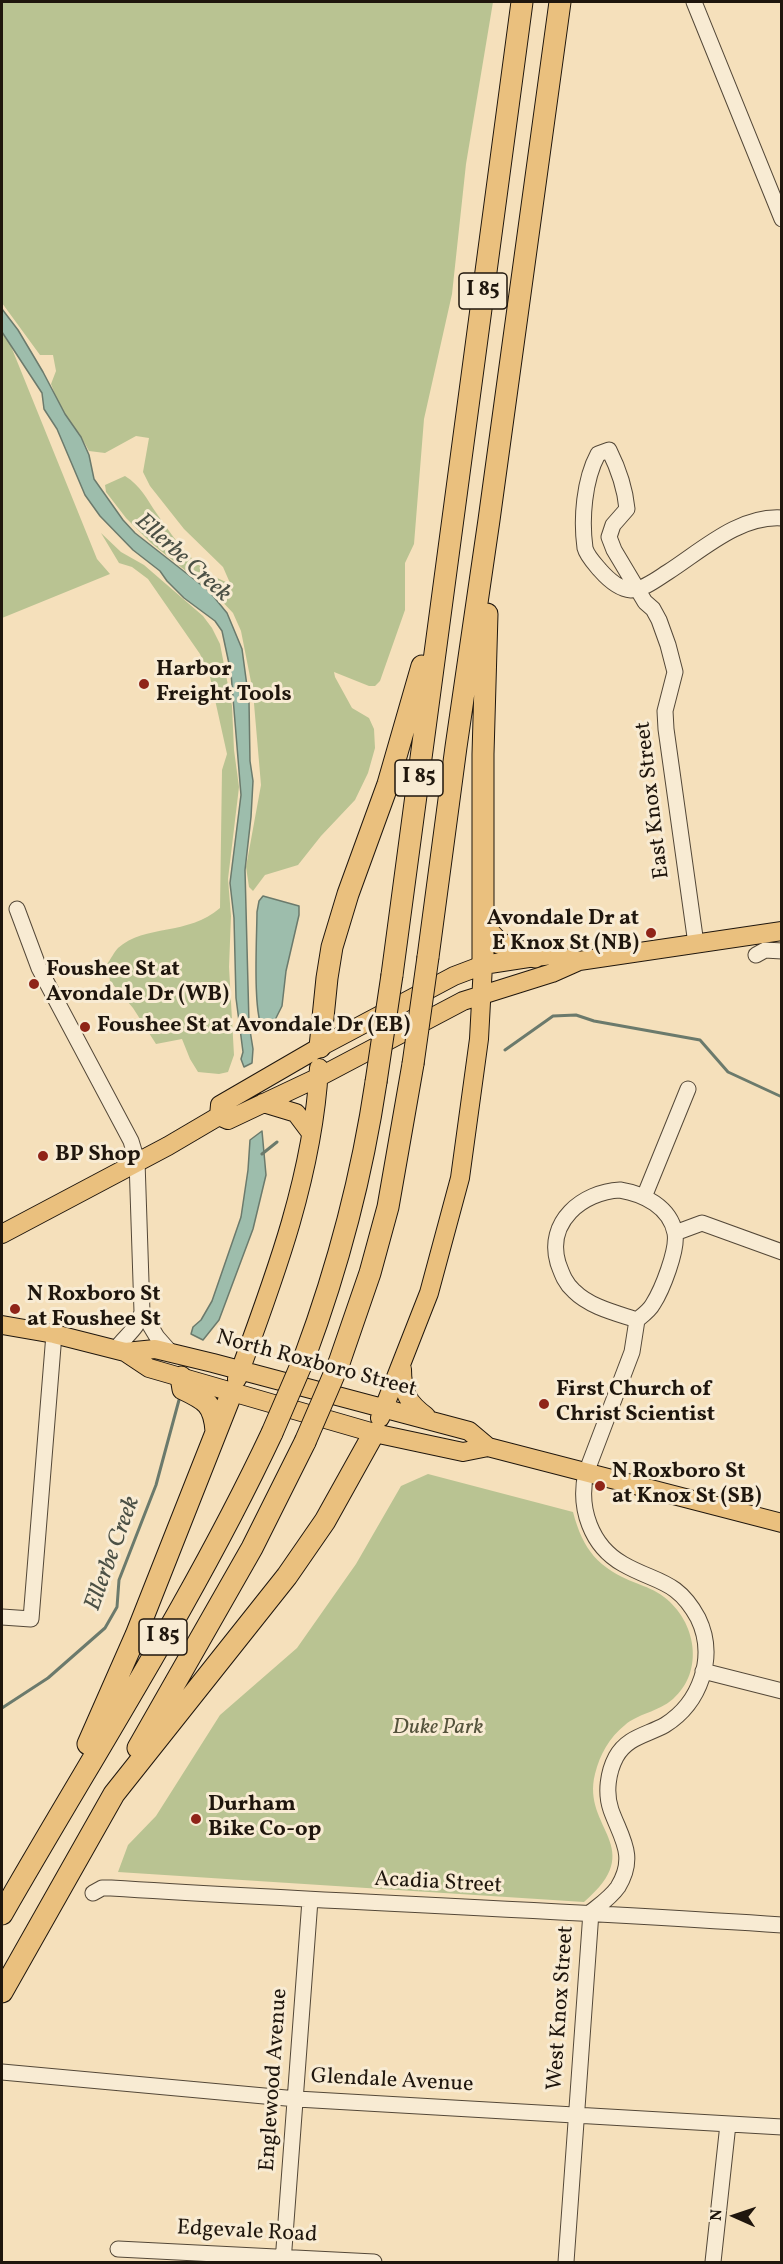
<!DOCTYPE html>
<html>
<head>
<meta charset="utf-8">
<style>
  body { margin:0 }
  #map { position:relative; width:783px; height:2264px; overflow:hidden; background:#f5e0bb; font-family:Vollkorn,serif }
  canvas { display:block }
  .frame { position:absolute; inset:0; border:3px solid #1f160d; pointer-events:none }
  .north { position:absolute; left:705px; top:2186px; width:60px; height:60px; -webkit-text-stroke:4px #f8ebd3; paint-order:stroke; rotate:273deg; font-size:16px; font-weight:700; line-height:24px; text-align:center; color:#1f160d }
  .north::after { content:''; display:block; margin:auto; width:21px; height:27px; background:#1f160d; clip-path:polygon(50% 0,100% 100%,50% 72%,0 100%) }
</style>
</head>
<body>
<div id="map">
<canvas width="783" height="2264"></canvas>
<div class="frame"></div>
<div class="north">N</div>
</div>
<script>
const g = document.querySelector('canvas').getContext('2d');
g.lineJoin = 'round';
function fill(path, color) { g.fillStyle = color; g.fill(path, 'evenodd'); }
function stroke(path, color, width, dash) { g.strokeStyle = color; g.lineWidth = width; g.lineCap = dash ? 'butt' : 'round'; g.setLineDash(dash || []); g.stroke(path); }
function label(font, color, halo, rows, align = 'center') {
  g.font = font + ' Vollkorn,serif'; g.lineWidth = 6; g.setLineDash([]); g.textBaseline = 'middle'; g.strokeStyle = halo; g.fillStyle = color; for (const [text, x, y, turn = 0] of rows) {
    g.save(); g.translate(x, y); g.rotate((+turn || 0) * Math.PI / 180); g.textAlign = isNaN(turn) ? turn : align; if (halo) g.strokeText(text, 0, 0); g.fillText(text, 0, 0); g.restore();
  }
}
fill(new Path2D(`
  M 2,2 L 493,2 L 466,164 L 452,294 L 424,419 L 414,544 L 405,563 L 405,610 L 380,681 L 375,686 L 369,686 L 334,672 L 335,677 L 352,708 L 369,718 L 374,729 L 375,748 L 368,773 L 355,800 L 321,836 L 298,865 L 265,875 L 253,891 L 249,887 L 246,867 L 261,785 L 253,692 L 241,631 L 233,613 L 217,596 L 151,543 L 126,518 L 106,492 L 105,485 L 125,476 C 141,486 146,498 157,514 C 175,540 200,575 230,583 L 223,567 L 184,529 L 150,486 L 143,472 L 149,438 L 136,436 L 105,453 L 89,451 L 79,433 L 66,423 L 51,384 L 56,371 L 53,355 L 40,355 L 2,303 Z
  M 2,324 L 97,559 L 110,574 L 2,618 Z
  M 101,533 L 121,552 L 144,565 L 203,616 L 212,628 L 220,644 L 232,706 L 234,750 L 239,787 L 228,879 L 231,916 L 229,967 L 234,1055 L 228,1072 L 219,1074 L 198,1072 L 190,1059 L 182,1039 L 156,1044 L 133,1008 L 110,981 L 107,964 C 111,959 114,952 118,948 C 145,924 188,936 220,908 L 222,770 L 227,754 L 210,677 L 200,654 L 148,579 L 132,567 L 119,563 Z
  M 428,1474 L 573,1512 C 583,1550 598,1568 636,1583 C 646,1587 655,1590 664,1597 C 696,1621 705,1671 673,1699 C 658,1712 637,1714 625,1725 C 609,1738 600,1754 595,1774 C 581,1829 649,1847 584,1902 L 118,1872 L 128,1845 L 156,1816 L 220,1715 L 297,1648 L 356,1564 L 401,1486 Z`), '#b9c392');
const water = new Path2D(`
  M 2,309 L 18,330 L 43,372 L 65,414 L 81,437 L 89,455 L 94,479 L 123,520 L 135,533 L 209,591 L 227,613 L 242,649 L 249,701 L 250,761 L 253,781 L 251,817 L 245,870 L 249,1024 L 253,1049 L 252,1063 L 244,1067 L 241,1059 L 243,1052 L 236,998 L 234,918 L 230,883 L 241,795 L 231,673 L 222,631 L 215,621 L 184,598 L 167,581 L 160,571 L 133,550 L 100,516 L 85,495 L 57,429 L 44,409 L 42,393 L 2,332 Z
  M 263,896 L 299,906 L 299,915 L 286,971 L 282,1006 L 274,1022 L 264,1031 C 252,1018 257,934 257,912 L 259,901 Z
  M 262,1131 L 266,1175 L 253,1229 L 219,1320 L 203,1340 L 191,1334 L 193,1327 L 201,1320 L 212,1301 L 241,1217 L 248,1170 L 250,1140 Z`);
fill(water, '#9dbdac');
stroke(water, '#6b7a6c', 1.5);
stroke(new Path2D(`
  M 505,1050 L 553,1016 L 576,1015 L 594,1021 L 700,1040 L 728,1072 L 782,1097
  M 262,1154 L 277,1142
  M 2,1708 L 48,1678 L 105,1628 L 117,1607 L 119,1580 L 156,1485 L 179,1400`), '#6b7a6c', 3);
const minor = new Path2D(`
  M 694,2 L 782,219
  M 17,909 L 39,968 L 131,1141 L 137,1161 L 142,1312 C 138,1329 125,1336 116,1349
  M 696,944 L 666,729 L 665,711 L 675,672 L 668,645 L 659,620 L 653,609 L 645,602 L 614,550 L 609,537 L 613,525 L 627,509 C 625,487 619,470 609,450 L 598,454 C 584,480 581,519 585,548 C 587,556 595,564 600,570 C 607,578 619,589 631,590 C 643,590 657,579 668,572 C 701,551 739,515 782,518
  M 756,955 L 765,950 L 782,951
  M 620,1190 C 644,1194 670,1207 675,1233 C 678,1250 662,1290 653,1304 C 650,1310 642,1316 637,1320 C 616,1313 590,1307 574,1291 C 565,1283 562,1274 558,1263 C 546,1222 582,1192 620,1190 Z
  M 644,1197 L 688,1089
  M 675,1233 L 702,1223 L 782,1252
  M 142,1312 L 157,1337 L 172,1354
  M 2,1617 L 31,1619 L 54,1334
  M 703,1671 L 782,1691
  M 93,1893 L 102,1888 L 111,1888 C 335,1902 558,1910 782,1925
  M 2,2072 L 297,2099 L 782,2127
  M 118,2249 L 374,2262
  M 283,2262 L 310,1900
  M 566,2262 L 591,1912 C 601,1904 611,1897 618,1887 C 637,1856 621,1838 611,1810 C 605,1793 608,1772 616,1757 C 627,1737 647,1735 665,1725 C 700,1703 717,1657 698,1618 C 677,1579 656,1583 623,1564 C 591,1546 578,1508 586,1473 L 632,1352 L 637,1320
  M 713,2262 L 728,2124`);
const major = new Path2D(`
  M 263,1103 L 296,1113 L 311,1133
  M 219,1116 L 228,1120 L 319,1077 L 463,1001 L 552,973 L 579,961 L 782,931
  M 219,1116 L 220,1105 L 320,1047 L 454,976 L 483,965 L 535,957 L 552,955 L 579,961
  M 2,1234 L 168,1146 L 219,1116
  M 2,1325 L 54,1334 L 125,1352 L 149,1368 L 374,1433 L 463,1452 L 488,1447
  M 125,1352 L 155,1349 L 213,1363 L 469,1431 L 488,1447 L 782,1523
  M 402,1369 C 402,1392 408,1403 426,1416
  M 237,1379 C 274,1279 313,1176 319,1068
  M 380,1418 L 429,1293 L 460,1178 L 479,1039 L 483,965`);
const highway = new Path2D(`
  M 484,927 L 499,943 L 535,957
  M 428,957 L 456,747 L 489,520 L 560,2
  M 483,965 L 483,754 L 487,614
  M 392,975 L 522,2
  M 320,1047 L 327,978 L 332,947 L 348,894 L 388,784 L 422,666
  M 305,1356 C 338,1267 362,1176 376,1082
  M 339,1363 L 370,1273 L 388,1207 L 413,1064
  M 181,1377 L 183,1389 C 206,1400 214,1404 216,1431
  M 88,1744 L 136,1635 L 232,1392
  M 138,1748 L 252,1548 L 305,1442
  M 2,1914 C 93,1755 194,1599 272,1433
  M 2,1992 L 114,1794 L 287,1576 L 325,1521 L 374,1433`);
stroke(minor, '#544838', 17);
stroke(major, '#1f160d', 20);
stroke(highway, '#1f160d', 23);
stroke(minor, '#f8ebd3', 15);
stroke(major, '#eac07e', 18);
stroke(highway, '#eac07e', 21);
const highwayBridge = new Path2D(`
  M 413,1064 L 428,957
  M 376,1082 L 392,975
  M 272,1433 L 305,1356
  M 305,1442 L 339,1363`);
stroke(highwayBridge, '#1f160d', 23, []);
stroke(highwayBridge, '#eac07e', 21);
for (const [x, y, r, color] of [
  [144,684,6,"#8f2418"],
  [651,933,6,"#8f2418"],
  [34,984,6,"#8f2418"],
  [85,1027,6,"#8f2418"],
  [43,1156,6,"#8f2418"],
  [15,1309,6,"#8f2418"],
  [544,1404,6,"#8f2418"],
  [600,1486,6,"#8f2418"],
  [196,1819,6,"#8f2418"]
]) { const dot = new Path2D(); dot.arc(x, y, r, 0, 2 * Math.PI); g.fillStyle = color; g.fill(dot); stroke(dot, '#f8ebd3', 2); }
for (const [x, y, w] of [
  [483,291,48],
  [419,778,48],
  [163,1637,48]
]) { const box = new Path2D(); box.roundRect(x - w / 2, y - 18, w, 36, 4.5); g.fillStyle = '#f8ebd3'; g.fill(box); stroke(box, '#1f160d', 1.5); }
label('bold 21px', '#1f160d', null, [
  ["I 85",483,291],
  ["I 85",419,778],
  ["I 85",163,1637]
]);
label('bold 22px', '#1f160d', '#f8ebd3', [
  ["Harbor",156,671],
  ["Freight Tools",156,696],
  ["Avondale Dr at",639,920,"right"],
  ["E Knox St (NB)",639,945,"right"],
  ["Foushee St at",46,971],
  ["Avondale Dr (WB)",46,996],
  ["Foushee St at Avondale Dr (EB)",97,1027],
  ["BP Shop",55,1156],
  ["N Roxboro St",27,1296],
  ["at Foushee St",27,1321],
  ["First Church of",556,1391],
  ["Christ Scientist",556,1416],
  ["N Roxboro St",612,1473],
  ["at Knox St (SB)",612,1498],
  ["Durham",208,1806],
  ["Bike Co-op",208,1831]
], 'left');
label('22px', '#1f160d', '#f8ebd3', [
  ["East Knox Street",654,800,-97],
  ["North Roxboro Street",316,1365,15],
  ["Acadia Street",438,1884,3],
  ["West Knox Street",562,2008,-86],
  ["Englewood Avenue",275,2080,-86],
  ["Glendale Avenue",392,2082,3],
  ["Edgevale Road",247,2233,3]
]);
label('italic 22px', '#55533c', '#f8ebd3', [
  ["Duke Park",438,1729]
]);
label('italic 24px', '#4b5045', '#f8ebd3', [
  ["Ellerbe Creek",182,559,42],
  ["Ellerbe Creek",114,1554,-70]
]);
</script>
</body>
</html>
